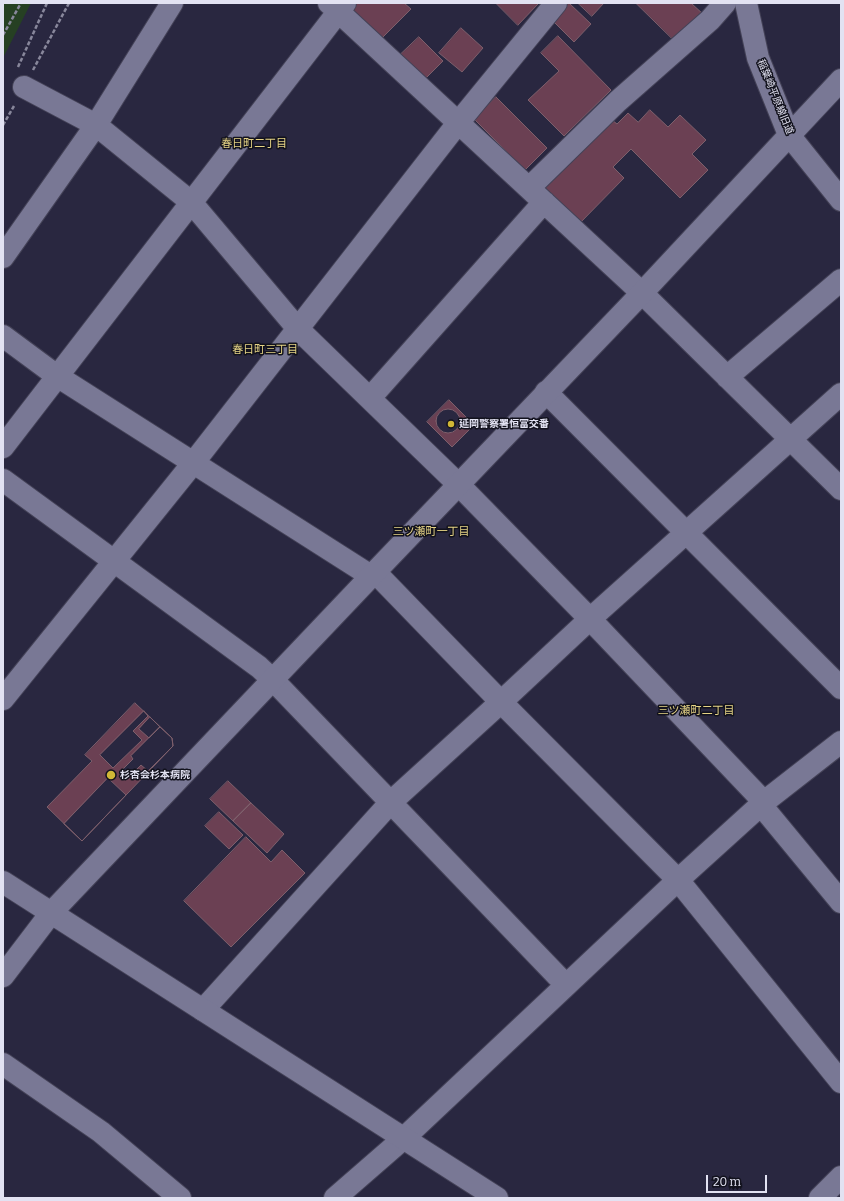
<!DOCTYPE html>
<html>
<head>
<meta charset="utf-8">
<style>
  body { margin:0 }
  #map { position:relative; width:844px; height:1201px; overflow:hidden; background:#292740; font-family:Bitter,serif }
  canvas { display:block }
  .frame { position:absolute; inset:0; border:4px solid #e2e2f2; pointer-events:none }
  .scale { position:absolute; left:706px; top:1175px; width:61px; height:18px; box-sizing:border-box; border:2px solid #e2e2f2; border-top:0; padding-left:5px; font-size:12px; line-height:14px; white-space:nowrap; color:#e2e2f2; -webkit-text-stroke:3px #12121d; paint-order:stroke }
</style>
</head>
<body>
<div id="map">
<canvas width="844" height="1201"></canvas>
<div class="frame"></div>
<div class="scale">20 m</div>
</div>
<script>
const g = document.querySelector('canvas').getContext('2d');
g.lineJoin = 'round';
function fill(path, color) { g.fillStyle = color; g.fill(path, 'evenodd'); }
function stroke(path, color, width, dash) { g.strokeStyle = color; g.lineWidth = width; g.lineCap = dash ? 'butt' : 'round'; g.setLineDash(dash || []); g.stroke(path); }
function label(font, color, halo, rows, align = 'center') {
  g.font = font + ' Bitter,"Noto Sans JP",serif'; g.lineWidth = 3; g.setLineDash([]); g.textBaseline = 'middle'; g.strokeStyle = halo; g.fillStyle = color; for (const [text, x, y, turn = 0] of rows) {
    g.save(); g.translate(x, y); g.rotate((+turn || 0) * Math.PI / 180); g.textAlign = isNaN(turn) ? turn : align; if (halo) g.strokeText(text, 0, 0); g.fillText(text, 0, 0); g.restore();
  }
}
fill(new Path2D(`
  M 3,3 L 31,3 L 3,58 Z`), '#264023');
const building = new Path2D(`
  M 350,3 L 404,3 L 411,9 L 379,41 L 348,7 Z
  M 496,3 L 537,3 L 538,4 L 518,25 Z
  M 564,3 L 569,3 L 591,24 L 574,42 L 550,18 Z
  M 578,3 L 604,3 L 592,16 Z
  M 636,3 L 691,3 L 704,15 L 677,43 Z
  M 461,28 L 483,48 L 462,72 L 439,53 Z
  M 558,36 L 611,90 L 564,136 L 528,100 L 559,71 L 541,53 Z
  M 419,37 L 443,61 L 423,81 L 399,56 Z
  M 496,97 L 547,148 L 525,170 L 474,119 Z
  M 650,110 L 668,127 L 680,115 L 706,140 L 692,154 L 708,170 L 680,198 L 631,149 L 613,167 L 624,178 L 578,225 L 543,190 L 612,120 L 617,124 L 628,113 L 638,122 Z
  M 449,400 L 474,425 L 452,447 L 427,422 Z
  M436 421a12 12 0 1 1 24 0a12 12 0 1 1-24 0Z
  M 135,703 L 172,738 L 173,746 L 82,841 L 47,807 L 92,761 L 85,755 Z
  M 144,711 L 148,716 L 133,731 L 142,740 L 113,768 L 100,755 Z
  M 150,717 L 160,727 L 149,738 L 139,729 Z
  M 160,727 L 172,738 L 173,746 L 148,771 L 141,765 L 130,776 L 123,769 L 133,759 L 131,756 Z
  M 108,778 L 126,795 L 82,841 L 64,824 Z
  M 228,781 L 251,803 L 233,821 L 210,799 Z
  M 251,803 L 284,834 L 267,853 L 233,821 Z
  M 219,812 L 243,835 L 229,849 L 205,826 Z
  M 246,837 L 271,862 L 282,850 L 305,873 L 231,947 L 184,901 Z`);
fill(building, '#6b4053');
stroke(building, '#7d5f6b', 1);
const minor = new Path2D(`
  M 329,3 L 642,293 L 841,489
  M 24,87 L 96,125 L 191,202 L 298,329 L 459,485 L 590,619 L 764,802
  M 529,188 L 618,101 L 710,20 L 725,3
  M 3,257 L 96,125 L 172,3
  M 3,336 L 57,376 L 371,576
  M 727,377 L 841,280
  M 546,392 L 841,688
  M 370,398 L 544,202
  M 3,447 L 345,3
  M 3,480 L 259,667 L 273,680 L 566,985
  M 375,572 L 501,702 L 678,880 L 841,1082
  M 3,699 L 194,462 L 458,123 L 556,3
  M 761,805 L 841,902
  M 203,1010 L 391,802 L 501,702 L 590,619 L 841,394
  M 3,1064 L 101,1132 L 180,1198
  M 335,1198 L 404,1138 L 678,880 L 764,802 L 841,742
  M 820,1198 L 841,1177`);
const tertiary = new Path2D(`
  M 746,3 L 758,58 L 789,135 L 841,200
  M 3,882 L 497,1198
  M 3,976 L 51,913 L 375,572 L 642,293 L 841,80`);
stroke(minor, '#444257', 24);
stroke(tertiary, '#444257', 24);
stroke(new Path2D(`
  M 3,35 L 21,3
  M 18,67 L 47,3
  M 33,70 L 69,3
  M 3,125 L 14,106`), '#88879b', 2.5, [4, 2]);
stroke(minor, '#797895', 22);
stroke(tertiary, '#797895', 22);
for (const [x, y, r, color] of [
  [451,424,4,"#d1b736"],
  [111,775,5,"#d1b736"]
]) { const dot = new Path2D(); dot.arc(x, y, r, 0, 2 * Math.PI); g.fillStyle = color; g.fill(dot); stroke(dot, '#12121d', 1.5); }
label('10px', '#e2e2f2', '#12121d', [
  ["稲葉崎平原線旧道",775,97,68]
]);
label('bold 10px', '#e2e2f2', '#12121d', [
  ["延岡警察署恒富交番",459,424],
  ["杉杏会杉本病院",120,775]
], 'left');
label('11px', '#e6d486', '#12121d', [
  ["春日町二丁目",254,144],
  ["春日町三丁目",265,350],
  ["三ツ瀬町一丁目",431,532],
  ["三ツ瀬町二丁目",696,711]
]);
</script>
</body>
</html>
